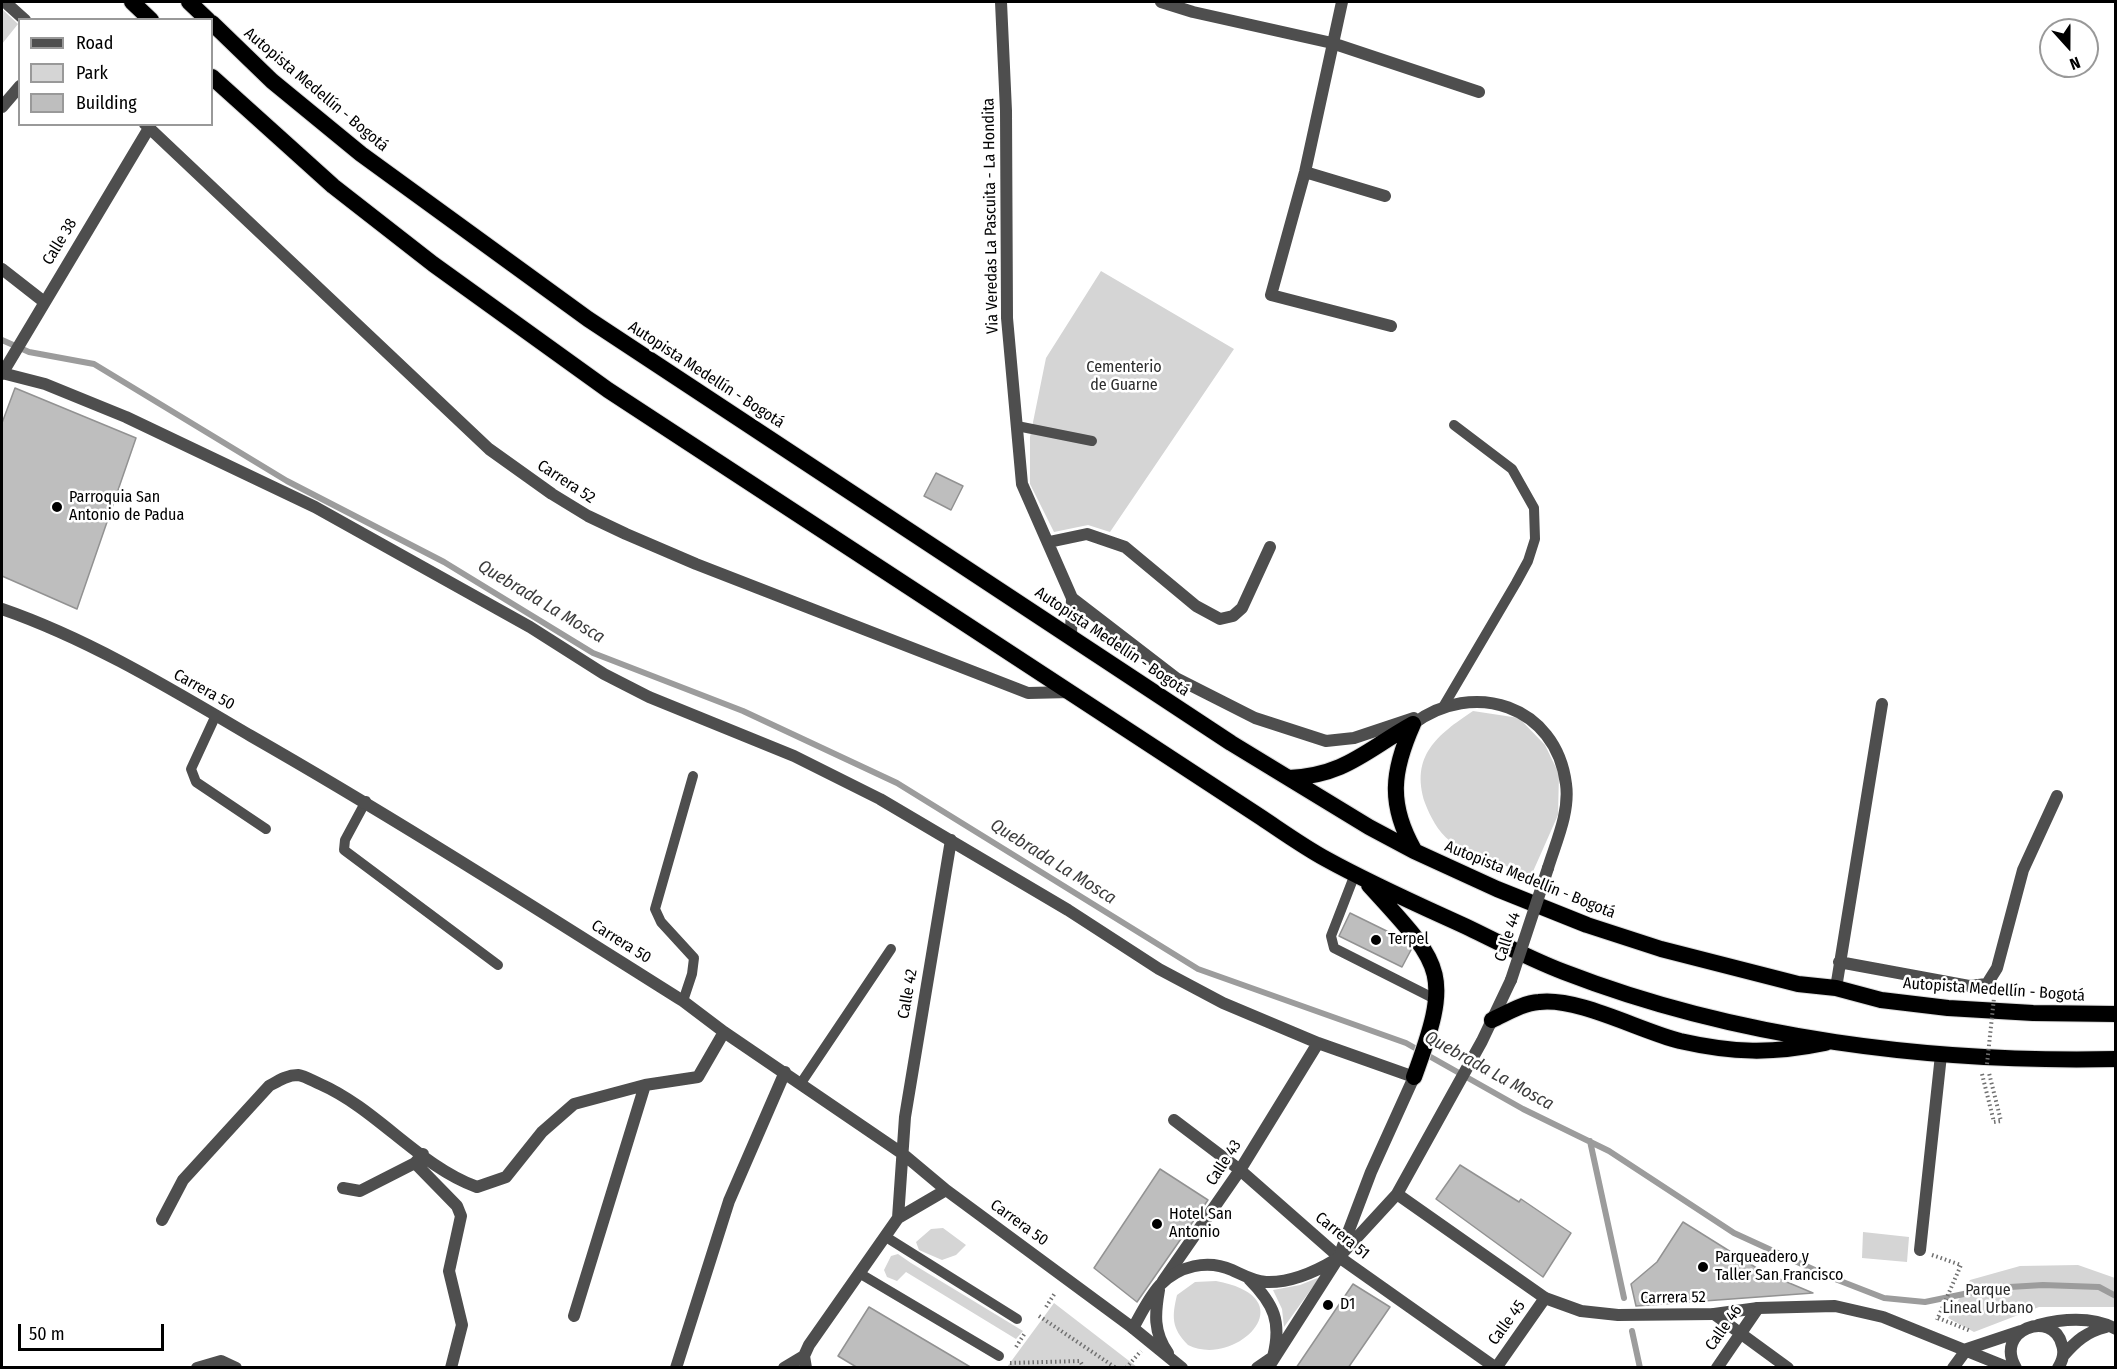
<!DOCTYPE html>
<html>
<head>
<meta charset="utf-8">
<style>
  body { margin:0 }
  #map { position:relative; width:2117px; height:1369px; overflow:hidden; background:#fff; font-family:"Fira Sans Condensed",sans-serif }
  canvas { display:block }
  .frame { position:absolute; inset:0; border:3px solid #000; pointer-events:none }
  .legend { position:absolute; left:18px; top:18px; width:195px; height:108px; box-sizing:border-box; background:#fff; border:2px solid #999; margin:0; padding:8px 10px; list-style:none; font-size:18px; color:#000 }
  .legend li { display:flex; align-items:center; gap:12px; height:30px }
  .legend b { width:30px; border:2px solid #999 }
  .north { position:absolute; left:2039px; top:18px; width:60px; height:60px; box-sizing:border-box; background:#fff; border:2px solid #999; border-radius:50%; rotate:159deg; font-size:16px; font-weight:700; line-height:24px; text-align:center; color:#000 }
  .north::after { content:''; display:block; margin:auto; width:21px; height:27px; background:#000; clip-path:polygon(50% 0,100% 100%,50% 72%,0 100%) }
  .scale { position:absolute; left:18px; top:1324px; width:146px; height:27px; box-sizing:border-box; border:3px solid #000; border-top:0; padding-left:8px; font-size:18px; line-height:21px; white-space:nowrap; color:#000; -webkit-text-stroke:4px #fff; paint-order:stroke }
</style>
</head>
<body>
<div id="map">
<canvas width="2117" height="1369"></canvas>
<div class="frame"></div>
<ul class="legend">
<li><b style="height:8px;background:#4e4e4e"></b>Road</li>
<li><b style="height:16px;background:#d5d5d5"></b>Park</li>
<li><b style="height:16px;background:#bebebe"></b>Building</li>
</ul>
<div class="north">N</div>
<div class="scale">50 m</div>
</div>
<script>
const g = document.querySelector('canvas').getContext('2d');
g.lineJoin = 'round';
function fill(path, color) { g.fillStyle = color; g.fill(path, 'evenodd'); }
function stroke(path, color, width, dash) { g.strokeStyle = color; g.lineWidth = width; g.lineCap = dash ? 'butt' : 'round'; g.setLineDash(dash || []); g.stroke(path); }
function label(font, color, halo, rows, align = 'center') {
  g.font = font + ' "Fira Sans Condensed",sans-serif'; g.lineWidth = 5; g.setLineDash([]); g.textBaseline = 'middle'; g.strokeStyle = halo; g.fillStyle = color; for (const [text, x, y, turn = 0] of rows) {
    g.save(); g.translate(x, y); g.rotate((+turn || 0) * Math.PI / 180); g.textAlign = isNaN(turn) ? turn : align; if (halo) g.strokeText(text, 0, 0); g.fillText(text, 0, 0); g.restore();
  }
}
fill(new Path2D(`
  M 2,9 L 18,24 L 2,44 Z
  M 1101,271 L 1234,349 L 1110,532 L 1088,525 L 1054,532 L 1030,484 L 1030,437 L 1046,358 Z
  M 1473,711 L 1519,718 L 1545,745 L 1559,774 L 1558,815 L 1531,876 C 1508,866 1470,854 1450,841 C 1438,832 1430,816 1425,803 C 1410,756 1437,735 1473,711 Z
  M 943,1228 L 966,1245 L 956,1255 L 942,1260 L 919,1250 L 916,1242 L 931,1229 Z
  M 1863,1232 L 1909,1237 L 1907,1262 L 1862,1258 Z
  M 898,1254 L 911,1263 L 1023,1331 L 1016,1339 L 906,1272 L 897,1281 L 887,1277 L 884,1270 L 891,1256 Z
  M 2078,1265 L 2115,1278 L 2115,1307 L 2039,1307 L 1974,1332 L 1948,1318 L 1970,1280 L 2020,1266 Z
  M 1320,1277 L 1284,1327 L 1282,1309 L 1273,1290 L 1300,1285 Z
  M 1216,1281 C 1309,1298 1235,1369 1188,1345 C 1171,1328 1172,1316 1177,1295 L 1195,1282 Z
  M 1054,1303 L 1137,1367 L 1007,1367 Z`), '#d5d5d5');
stroke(new Path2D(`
  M 2,340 L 29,352 L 94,364 L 287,481 L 444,562 L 593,653 L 743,711 L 897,783 L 1198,969 L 1406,1043 L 1523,1109 L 1609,1151 L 1734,1233 L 1830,1277 L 1884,1298 L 1925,1302 L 1993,1288 L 2043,1285 L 2099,1287 L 2116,1296
  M 1590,1141 L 1624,1298
  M 1632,1331 L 1640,1368`), '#9c9c9c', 6);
const building = new Path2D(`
  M 15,388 L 136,438 L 77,609 L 2,576 L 2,423 Z
  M 936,473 L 963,486 L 951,510 L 924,496 Z
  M 1350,913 L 1403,939 L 1411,950 L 1402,967 L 1339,936 Z
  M 1460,1165 L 1519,1202 L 1521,1199 L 1571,1233 L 1543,1277 L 1436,1199 Z
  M 1160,1169 L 1208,1200 L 1137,1302 L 1094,1268 Z
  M 1683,1222 L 1763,1272 L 1813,1293 L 1636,1306 L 1631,1284 L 1657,1262 Z
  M 1353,1284 L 1390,1307 L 1348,1368 L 1296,1368 Z
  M 869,1307 L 972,1368 L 858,1368 L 838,1356 Z`);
fill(building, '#bebebe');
stroke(building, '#929292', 1.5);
const trunk = new Path2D(`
  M 132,2 L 151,20
  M 189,2 L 208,20
  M 212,23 L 272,81 L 361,154 L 588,319 L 1231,743 L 1369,827 L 1414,851 L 1497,889 L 1587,925 L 1661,949 L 1798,984 L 1836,988 L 1881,1000 L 1948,1008 L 2033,1013 L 2116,1014
  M 212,77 L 333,186 L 433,264 L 608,390 L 1262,818 C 1283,832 1304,847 1326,859 C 1373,885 1421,906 1469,928 C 1500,943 1532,960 1564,972 C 1737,1039 1931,1063 2116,1059
  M 1413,724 C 1392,771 1388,804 1414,850
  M 1289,778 C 1346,775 1366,750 1413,724
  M 1369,885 C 1443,966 1453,971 1414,1077
  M 1492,1020 C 1507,1013 1523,1003 1539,1002 C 1578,997 1640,1031 1680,1041 C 1733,1053 1772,1054 1825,1043`);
stroke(trunk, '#dbdbdb', 18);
stroke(new Path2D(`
  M 1982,1074 L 1994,1122 L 2001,1121 L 1989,1073
  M 1932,1255 L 1961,1265 L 1937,1320
  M 1046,1307 L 1055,1293
  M 1039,1316 L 1116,1368
  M 1938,1318 L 1971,1331
  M 1016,1347 L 1025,1333
  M 1010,1363 L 1080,1361 L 1084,1368
  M 1126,1368 L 1141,1351`), '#707070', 4, [1.5, 3]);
stroke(new Path2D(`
  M 1017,426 L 1092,441
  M 1443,707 L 1516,583 L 1528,561 L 1535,539 L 1534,508 L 1512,469 L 1454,425
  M 216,715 L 191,769 L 196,782 L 266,829
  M 366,801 L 345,840 L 344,850 L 498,965
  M 1355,874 L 1331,936 L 1334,948 L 1437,1000
  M 683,1001 L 692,974 L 694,958 L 661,922 L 655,909 L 693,776
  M 801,1083 L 891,949
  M 886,1237 L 1017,1319
  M 859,1273 L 999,1356`), '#4e4e4e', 10);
stroke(new Path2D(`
  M 5,2 L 25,20
  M 1001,2 L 1006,111 L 1007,318 L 1022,484 L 1072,598 L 1071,635
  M 1161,2 L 1193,12 L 1332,43 L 1479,92
  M 1342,2 L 1305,172 L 1271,295 L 1391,326
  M 2,107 L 20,86
  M 145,124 L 489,449 L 552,494 L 588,516 L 626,534 L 696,564 L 1028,693 L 1071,692
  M 1305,172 L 1385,196
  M 2,269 L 43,301
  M 2,373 L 45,384 L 126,417 L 315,507 L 530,627 L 604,674 L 649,697 L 794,756 L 880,799 L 1068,910 L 1159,969 L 1223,1003 L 1318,1043 L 1414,1077
  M 2,374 L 149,128
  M 1049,542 L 1087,534 L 1125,547 L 1196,606 L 1220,619 L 1233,616 L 1242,608 L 1270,547
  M 1072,598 L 1176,678 L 1255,718 L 1326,741 L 1354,738 L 1414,718
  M 2,609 C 89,639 171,689 251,736 C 398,820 540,911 683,1001 L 724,1032 L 903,1154 L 946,1190 L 1133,1328
  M 1839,962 L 1969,986 L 1987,984 L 1997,968 L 2023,870 L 2057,796
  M 1836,988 L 1882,704
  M 1174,1120 L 1240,1170 L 1339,1257
  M 423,1154 L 415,1163 L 457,1206 L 461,1216 L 449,1271 L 462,1325 L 451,1368
  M 343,1188 L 360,1191 L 415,1163
  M 898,1218 L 905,1117 L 951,840
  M 162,1220 L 183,1180 L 269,1086 C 278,1081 287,1075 298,1075 C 305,1076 313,1081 320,1084 C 377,1109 419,1166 477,1187 L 506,1177 L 542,1132 L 574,1104 L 645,1085 L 698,1077 L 724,1032
  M 1920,1250 L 1941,1055
  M 1163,1281 L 1240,1170 L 1318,1043
  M 1714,1314 L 1788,1368
  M 574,1316 L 645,1085
  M 197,1368 L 221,1361 L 236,1368
  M 676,1368 L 729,1201 L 785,1072
  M 784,1368 L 804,1356
  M 806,1368 L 804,1356 L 809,1345 L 898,1218 L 946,1190
  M 1496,1368 L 1545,1298
  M 1717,1368 L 1758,1308`), '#4e4e4e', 12);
stroke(new Path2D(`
  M 1413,724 C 1473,679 1556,705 1566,784 C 1570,812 1556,842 1548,868
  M 1397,1194 L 1545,1298 L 1581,1311 L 1618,1315 L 1714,1314 L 1758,1308 L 1835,1306 L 1883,1317 L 2009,1368
  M 1341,1251 L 1371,1172 L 1414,1077
  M 1339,1257 L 1496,1368
  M 1249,1279 C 1274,1304 1282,1322 1273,1357 L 1257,1368
  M 1159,1290 C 1155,1313 1153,1332 1168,1353
  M 2038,1325 C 2062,1319 2092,1316 2116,1329
  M 2063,1356 C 2076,1341 2086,1332 2106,1327
  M 1182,1368 L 1133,1328 C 1141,1314 1149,1297 1160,1285 C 1179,1266 1207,1259 1232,1270 C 1243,1275 1253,1281 1266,1282 C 1291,1283 1315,1272 1335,1260
  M 1268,1368 L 1339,1257 L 1397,1194 L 1482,1041 L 1511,980
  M 1953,1368 L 1967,1349 L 2021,1331
  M 2016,1368 C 1993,1330 2053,1308 2062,1345 C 2065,1353 2063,1360 2058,1368`), '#4e4e4e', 12);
stroke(trunk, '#000', 16);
stroke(new Path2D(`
  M 1987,1064 L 1996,979`), '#707070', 4, [1.5, 3]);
stroke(new Path2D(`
  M 1511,980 L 1548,868`), '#4e4e4e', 12);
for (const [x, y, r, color] of [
  [57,507,6,"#000"],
  [1376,940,6,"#000"],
  [1157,1224,6,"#000"],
  [1703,1267,6,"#000"],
  [1328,1305,6,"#000"]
]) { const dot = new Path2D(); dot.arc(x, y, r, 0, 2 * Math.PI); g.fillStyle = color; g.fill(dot); stroke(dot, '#fff', 2); }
label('16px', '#000', '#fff', [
  ["Autopista Medellín - Bogotá",316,90,40],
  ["Via Veredas La Pascuita - La Hondita",991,216,-91],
  ["Calle 38",60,242,-59],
  ["Autopista Medellín - Bogotá",706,375,33],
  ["Carrera 52",566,482,33],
  ["Autopista Medellín - Bogotá",1112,642,34],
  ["Carrera 50",204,690,29],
  ["Autopista Medellín - Bogotá",1530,880,22],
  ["Calle 44",1508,937,-72],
  ["Carrera 50",621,942,32],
  ["Autopista Medellín - Bogotá",1994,990,4],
  ["Calle 42",908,994,-80],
  ["Calle 43",1224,1163,-57],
  ["Carrera 50",1019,1223,36],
  ["Carrera 51",1342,1236,39],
  ["Carrera 52",1673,1298,-1],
  ["Calle 45",1507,1323,-54],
  ["Calle 46",1724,1328,-55]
]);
label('16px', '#2c2c2c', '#fff', [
  ["Cementerio",1124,368],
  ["de Guarne",1124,386],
  ["Parque",1988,1291],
  ["Lineal Urbano",1988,1309]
]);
label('16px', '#000', '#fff', [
  ["Parroquia San",69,498],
  ["Antonio de Padua",69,516],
  ["Terpel",1388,940],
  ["Hotel San",1169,1215],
  ["Antonio",1169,1233],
  ["Parqueadero y",1715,1258],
  ["Taller San Francisco",1715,1276],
  ["D1",1340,1305]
], 'left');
label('italic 18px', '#3d3d3d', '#fff', [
  ["Quebrada La Mosca",541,602,31],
  ["Quebrada La Mosca",1053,862,32],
  ["Quebrada La Mosca",1489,1071,29]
]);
</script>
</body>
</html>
